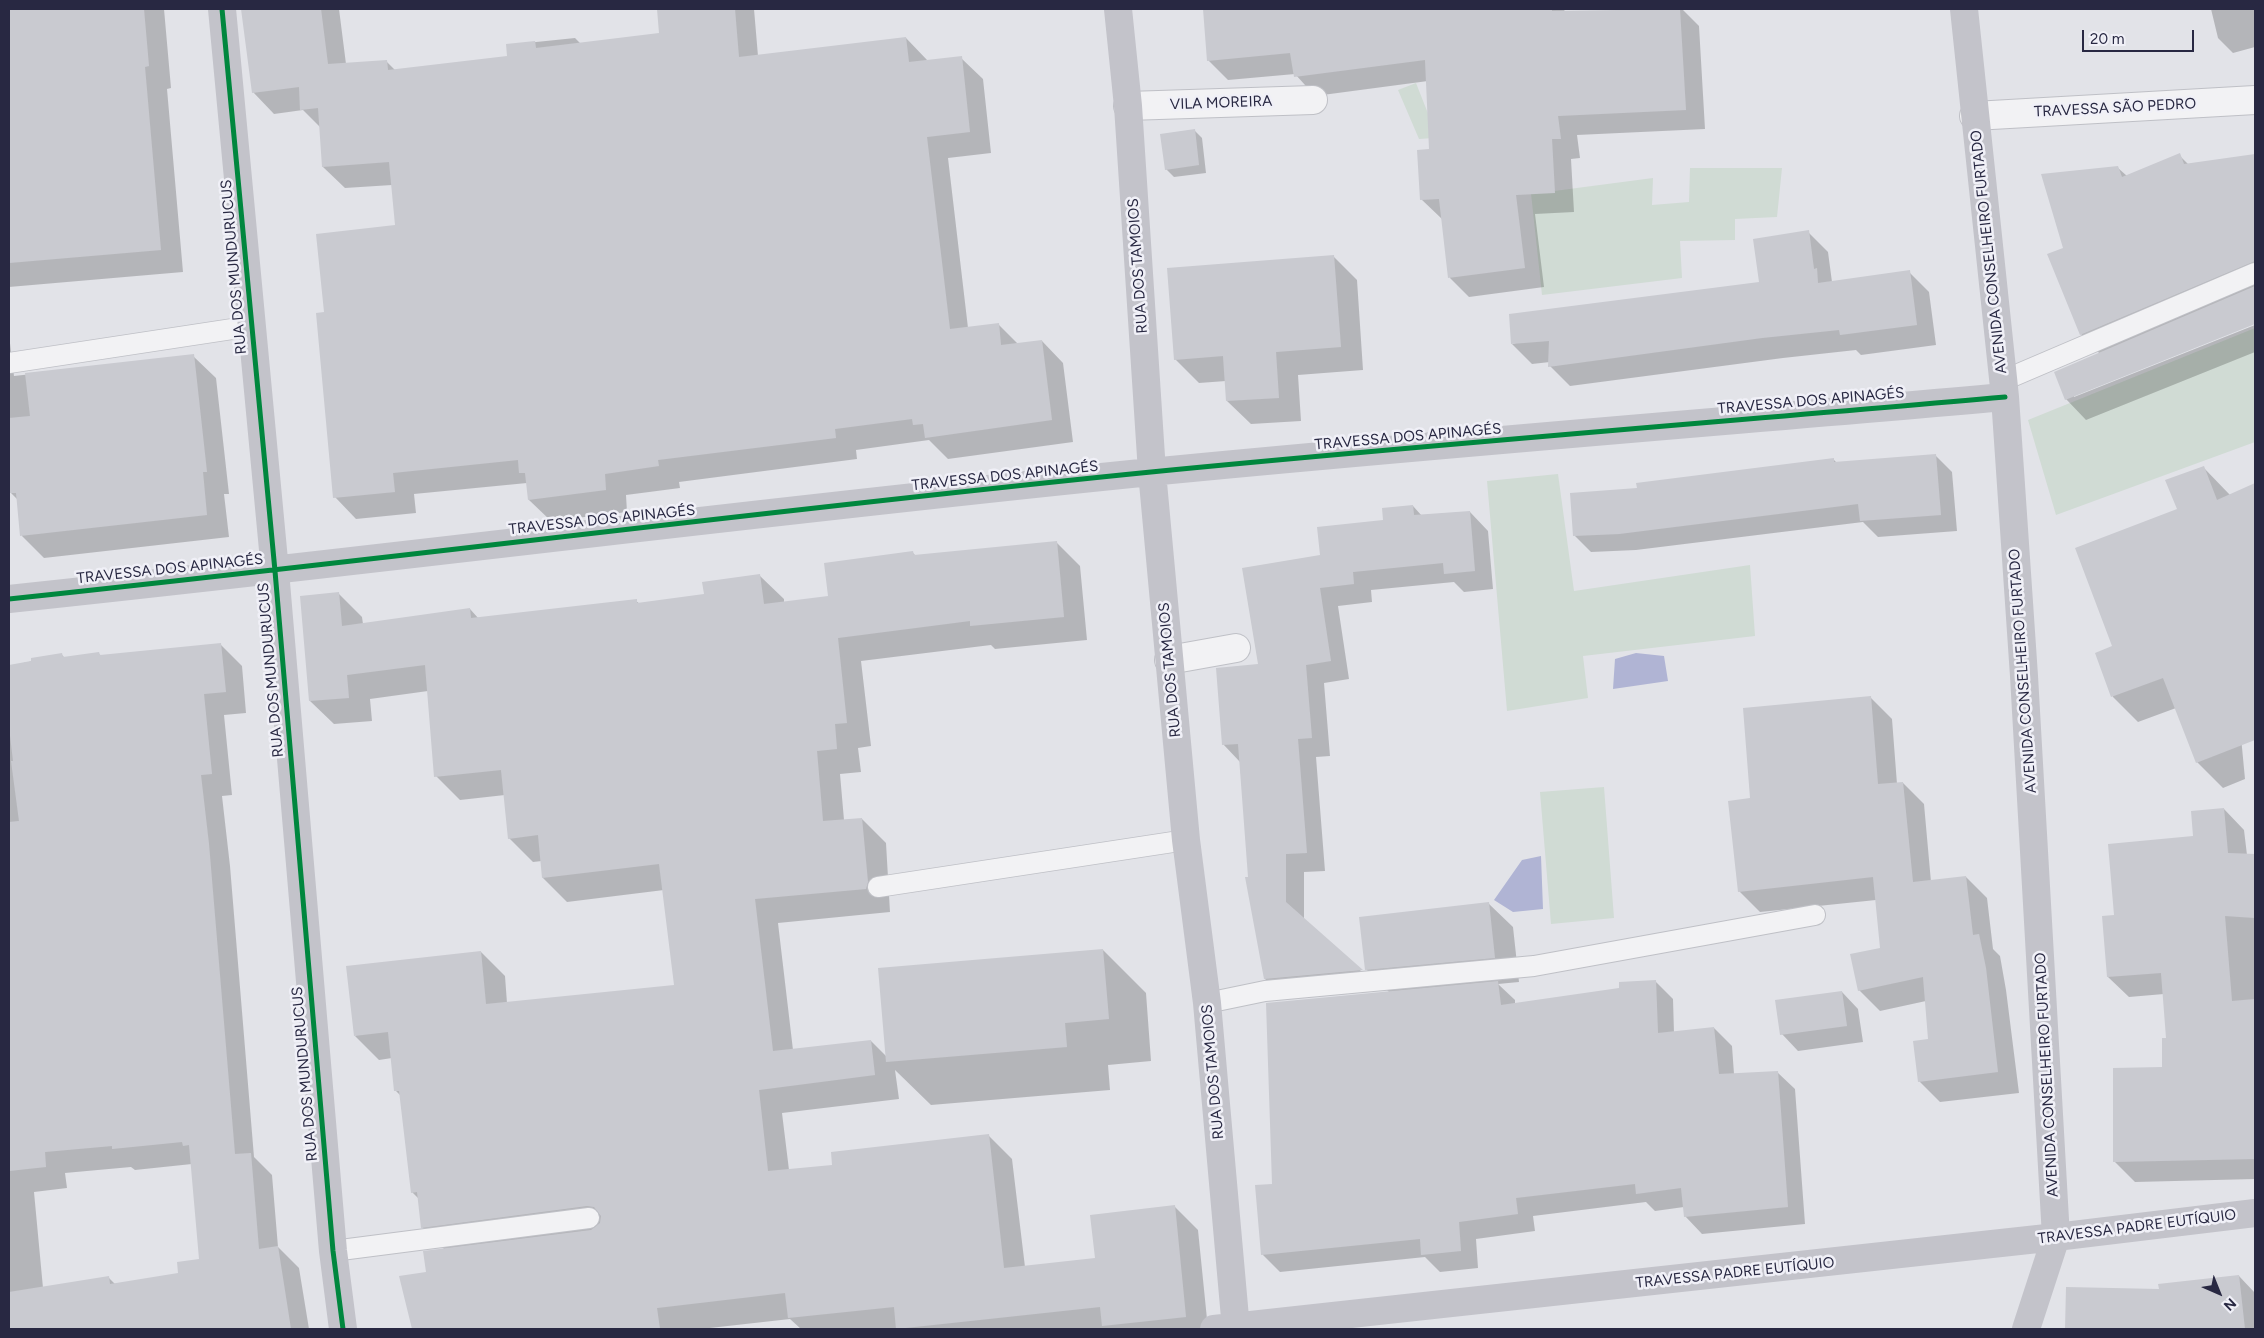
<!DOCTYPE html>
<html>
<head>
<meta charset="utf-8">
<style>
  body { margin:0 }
  #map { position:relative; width:2264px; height:1338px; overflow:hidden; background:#e2e3e8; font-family:Figtree,sans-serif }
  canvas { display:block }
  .frame { position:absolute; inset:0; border:10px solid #282842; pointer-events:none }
  .north { position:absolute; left:2194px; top:1268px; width:50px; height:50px; -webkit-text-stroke:4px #f0f0f7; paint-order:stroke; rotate:136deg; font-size:14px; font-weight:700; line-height:20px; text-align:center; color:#282842 }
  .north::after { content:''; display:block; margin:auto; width:18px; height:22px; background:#282842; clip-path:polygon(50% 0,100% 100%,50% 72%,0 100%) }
  .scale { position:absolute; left:2082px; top:30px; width:112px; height:22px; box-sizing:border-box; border:2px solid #282842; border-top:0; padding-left:6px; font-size:15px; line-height:18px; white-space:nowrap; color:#282842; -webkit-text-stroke:4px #f0f0f7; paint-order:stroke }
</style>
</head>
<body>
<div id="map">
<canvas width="2264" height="1338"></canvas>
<div class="frame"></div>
<div class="north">N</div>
<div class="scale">20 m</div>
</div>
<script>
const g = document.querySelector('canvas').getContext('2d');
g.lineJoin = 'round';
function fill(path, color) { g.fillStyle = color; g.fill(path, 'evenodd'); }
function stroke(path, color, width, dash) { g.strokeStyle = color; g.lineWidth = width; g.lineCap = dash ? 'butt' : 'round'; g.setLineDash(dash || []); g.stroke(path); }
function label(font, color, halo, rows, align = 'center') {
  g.font = font + ' Figtree,sans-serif'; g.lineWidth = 5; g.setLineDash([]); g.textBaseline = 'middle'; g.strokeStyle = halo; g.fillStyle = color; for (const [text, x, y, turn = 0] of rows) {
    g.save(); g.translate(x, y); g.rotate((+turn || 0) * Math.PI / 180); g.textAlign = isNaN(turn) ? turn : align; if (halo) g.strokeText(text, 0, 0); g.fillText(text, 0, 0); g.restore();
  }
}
fill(new Path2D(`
  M 1416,83 L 1429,116 L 1448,137 L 1419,139 L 1398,90 Z
  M 1690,168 L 1782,168 L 1777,217 L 1735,219 L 1735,240 L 1680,241 L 1682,278 L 1542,295 L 1531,194 L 1653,178 L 1652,205 L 1689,202 Z
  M 2255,328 L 2255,442 L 2056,515 L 2028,420 Z
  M 1558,474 L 1574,591 L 1750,565 L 1755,636 L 1583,656 L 1588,698 L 1507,711 L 1487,481 Z
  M 1604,787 L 1614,918 L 1551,924 L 1540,792 Z`), '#d0dbd4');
fill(new Path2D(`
  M 1636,653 L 1664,656 L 1668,681 L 1613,689 L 1615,659 Z
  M 1541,856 L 1543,909 L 1513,912 L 1494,900 L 1522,860 Z`), '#b0b4d4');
fill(new Path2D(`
  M 9,9 L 164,9 L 171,88 L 167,89 L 183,272 L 9,287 Z
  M 242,9 L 339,9 L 346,64 L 386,61 L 396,71 L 509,58 L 507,45 L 575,38 L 581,44 L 661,34 L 658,9 L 754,9 L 758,56 L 906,38 L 928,61 L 961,58 L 983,79 L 991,153 L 948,158 L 968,328 L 998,324 L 1018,344 L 1042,341 L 1063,363 L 1073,442 L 948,459 L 929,440 L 856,450 L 857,459 L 679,482 L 680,488 L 626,495 L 627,512 L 551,521 L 529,500 L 527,483 L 414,494 L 416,513 L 356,519 L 335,497 L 326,313 L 396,226 L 392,185 L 345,188 L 323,167 L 321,128 L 303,110 L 274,114 L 253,92 Z
  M 1204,9 L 1563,9 L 1566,12 L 1682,9 L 1699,26 L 1705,129 L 1577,135 L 1580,158 L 1571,159 L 1574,212 L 1535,214 L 1544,287 L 1469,297 L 1450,278 L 1442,219 L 1421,199 L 1431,150 L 1428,81 L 1315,96 L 1295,74 L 1228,80 L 1208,60 Z
  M 2211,9 L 2255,9 L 2255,47 L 2233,53 L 2218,38 Z
  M 1194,130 L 1202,138 L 1206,173 L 1174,177 L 1166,169 Z
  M 2179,155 L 2189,165 L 2254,155 L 2255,157 L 2255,322 L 2074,395 L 2074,397 L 2255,325 L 2255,352 L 2086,420 L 2066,399 L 2100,354 L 2081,334 L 2064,248 L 2118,168 L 2127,176 Z
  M 1808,232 L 1828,252 L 1832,282 L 1909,272 L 1929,292 L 1936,345 L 1861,355 L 1856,350 L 1783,358 L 1570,386 L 1550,366 L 1550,362 L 1532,364 L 1512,344 L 1761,283 Z
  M 1333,256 L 1357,280 L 1363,370 L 1298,375 L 1301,421 L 1251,424 L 1227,401 L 1226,381 L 1199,383 L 1175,359 Z
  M 9,335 L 14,376 L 193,356 L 216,378 L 229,494 L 224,494 L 229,537 L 44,558 L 22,536 L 18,500 L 11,493 L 9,473 Z
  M 1935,455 L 1952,472 L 1957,531 L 1878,537 L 1863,522 L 1636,550 L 1591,552 L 1574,535 L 1638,489 L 1833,459 L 1837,463 Z
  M 2203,467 L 2230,495 L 2255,484 L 2255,717 L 2234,663 L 2245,779 L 2223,788 L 2197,762 L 2176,708 L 2138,722 L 2113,697 L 2096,654 L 2113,647 L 2178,510 Z
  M 1413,506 L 1422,516 L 1470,512 L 1488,531 L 1493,589 L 1464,592 L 1454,582 L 1371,590 L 1372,602 L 1338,606 L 1349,679 L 1324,683 L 1330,756 L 1316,757 L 1325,871 L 1304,872 L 1304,920 L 1380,988 L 1284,997 L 1265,979 L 1249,878 L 1240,762 L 1223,744 L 1259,665 L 1321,556 Z
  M 1056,542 L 1080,566 L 1087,640 L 995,649 L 991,645 L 861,661 L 871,746 L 858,748 L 861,772 L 840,774 L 844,820 L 862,819 L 886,843 L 890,912 L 778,923 L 793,1050 L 871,1041 L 887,1057 L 1103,950 L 1146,993 L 1151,1061 L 1108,1065 L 1110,1090 L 931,1105 L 895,1070 L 899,1099 L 782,1113 L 789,1170 L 834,1166 L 988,1135 L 1012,1159 L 1025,1267 L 1096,1259 L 1174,1206 L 1198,1230 L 1208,1329 L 801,1329 L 790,1319 L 701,1329 L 413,1329 L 401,1277 L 427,1274 L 445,1250 L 422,1227 L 419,1199 L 412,1192 L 401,1096 L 396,1091 L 392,1058 L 379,1060 L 355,1036 L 481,952 L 505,976 L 507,1003 L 675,986 L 664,890 L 567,902 L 543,878 L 542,861 L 533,862 L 509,838 L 505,795 L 460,800 L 436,776 L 428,691 L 370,699 L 372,721 L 334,724 L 310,701 L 338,593 L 362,617 L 363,624 L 470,609 L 479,619 L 636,601 L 640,604 L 705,595 L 760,576 L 784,599 L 784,603 L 829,597 L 913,553 L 916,556 Z
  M 220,644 L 242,666 L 246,713 L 224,715 L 232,795 L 222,796 L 230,866 L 254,1157 L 272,1175 L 278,1247 L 299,1268 L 309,1329 L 9,1329 L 9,666 L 62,655 L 65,658 L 99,654 L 102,656 ZM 192,1164 L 200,1260 L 180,1274 L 115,1284 L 109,1278 L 43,1288 L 34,1192 L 67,1188 L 65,1173 L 131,1167 L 135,1170 Z
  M 1871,698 L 1892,719 L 1897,784 L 1903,783 L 1924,804 L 1931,882 L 1966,877 L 1987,898 L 1993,949 L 2000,956 L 2006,990 L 2019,1093 L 1940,1102 L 1919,1081 L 1930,1040 L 1926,1001 L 1880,1011 L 1859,990 L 1881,949 L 1876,900 L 1760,912 L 1739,891 L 1752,799 Z
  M 2224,809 L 2244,830 L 2247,855 L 2255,856 L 2255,1179 L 2135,1182 L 2114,1161 L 2163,1068 L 2168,1039 L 2164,994 L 2129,997 L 2108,977 L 2116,916 Z
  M 1488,903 L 1513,927 L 1519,982 L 1498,984 L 1515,1000 L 1515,1004 L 1621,989 L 1656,982 L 1673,999 L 1674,1033 L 1714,1028 L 1732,1046 L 1734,1074 L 1777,1072 L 1795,1089 L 1805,1224 L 1702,1234 L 1685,1216 L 1684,1207 L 1655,1211 L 1646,1202 L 1533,1216 L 1535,1231 L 1476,1239 L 1478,1268 L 1440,1272 L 1425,1257 L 1280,1272 L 1262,1254 L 1273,1185 L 1390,993 L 1366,969 Z
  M 1842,992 L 1858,1009 L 1863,1042 L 1798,1051 L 1782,1034 Z
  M 2239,1276 L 2255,1293 L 2255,1329 L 2067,1329 L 2067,1289 L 2160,1290 Z`), '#0003');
fill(new Path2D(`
  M 9,9 L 144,9 L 149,66 L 145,67 L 161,250 L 9,263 Z
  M 241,9 L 321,9 L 328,64 L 387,60 L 388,70 L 507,56 L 506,44 L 535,41 L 536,48 L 659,33 L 657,9 L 735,9 L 739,57 L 906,37 L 909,62 L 962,56 L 970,132 L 927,137 L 950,329 L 999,323 L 1001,345 L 1042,340 L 1052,420 L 925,438 L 923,424 L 913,425 L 912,419 L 835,429 L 836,438 L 658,460 L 659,466 L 605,474 L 606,490 L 528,500 L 525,473 L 519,473 L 518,460 L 393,473 L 395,492 L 333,498 L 316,313 L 324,312 L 316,234 L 395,225 L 389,162 L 322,167 L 318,108 L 300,110 L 299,87 L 252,93 Z
  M 1203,9 L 1552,9 L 1552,11 L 1680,9 L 1686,110 L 1558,116 L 1561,139 L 1552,139 L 1555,193 L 1516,195 L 1525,268 L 1448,278 L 1439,199 L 1420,200 L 1417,150 L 1429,149 L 1425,60 L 1294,77 L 1290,53 L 1207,61 Z
  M 1195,129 L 1199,165 L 1165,170 L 1160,134 Z
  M 2180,153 L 2184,164 L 2255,154 L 2255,261 L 2080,335 L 2047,254 L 2063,248 L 2041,174 L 2118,166 L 2122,177 Z
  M 1809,230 L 1814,269 L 1817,268 L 1818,283 L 1910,270 L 1917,325 L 1840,335 L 1839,330 L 1762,338 L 1548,367 L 1549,341 L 1511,344 L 1509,314 L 1759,282 L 1753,239 Z
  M 1334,255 L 1341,347 L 1276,352 L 1279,398 L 1226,401 L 1223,356 L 1174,360 L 1167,268 Z
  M 2255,286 L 2255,324 L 2065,400 L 2054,372 Z
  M 194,354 L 207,472 L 203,472 L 207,515 L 20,536 L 16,493 L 9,493 L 9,418 L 30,416 L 25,373 Z
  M 1936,454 L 1941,515 L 1860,521 L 1858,504 L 1619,534 L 1573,536 L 1570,493 L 1637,488 L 1636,483 L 1834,458 L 1834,462 Z
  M 2204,466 L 2217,500 L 2255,483 L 2255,740 L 2196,763 L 2163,678 L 2111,697 L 2095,653 L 2112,646 L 2075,548 L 2177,509 L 2165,480 Z
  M 1413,505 L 1414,515 L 1470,511 L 1475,571 L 1444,574 L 1443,563 L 1353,572 L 1354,584 L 1320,588 L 1331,661 L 1306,665 L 1312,738 L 1298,739 L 1307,853 L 1286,854 L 1286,902 L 1363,970 L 1264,979 L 1245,877 L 1248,877 L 1238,744 L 1222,745 L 1216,668 L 1258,664 L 1242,568 L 1320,555 L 1317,527 L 1383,520 L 1382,508 Z
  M 1057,541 L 1064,617 L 970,626 L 970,621 L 838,638 L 847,723 L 835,724 L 837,749 L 817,751 L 823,821 L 862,818 L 868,882 L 866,889 L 755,899 L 773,1051 L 871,1040 L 875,1075 L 759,1090 L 768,1171 L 832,1165 L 831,1152 L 989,1134 L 1004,1268 L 1095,1258 L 1090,1215 L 1175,1205 L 1186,1317 L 1102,1326 L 1100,1307 L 896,1329 L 894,1307 L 788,1318 L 785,1293 L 657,1308 L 660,1329 L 412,1329 L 399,1276 L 426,1272 L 423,1251 L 591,1230 L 600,1223 L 601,1216 L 594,1207 L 587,1206 L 421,1228 L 417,1192 L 411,1193 L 399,1091 L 394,1091 L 388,1032 L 354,1036 L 346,966 L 481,951 L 486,1004 L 674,985 L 659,864 L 542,878 L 538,835 L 508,839 L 501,770 L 434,777 L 425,665 L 347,675 L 349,698 L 309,701 L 300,596 L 339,592 L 342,626 L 470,608 L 471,618 L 637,599 L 637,603 L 704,594 L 702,582 L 760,574 L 764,604 L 828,596 L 824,563 L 913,551 L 914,555 Z
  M 221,643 L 226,692 L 204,694 L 212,774 L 201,775 L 209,844 L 235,1154 L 251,1153 L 259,1249 L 278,1246 L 291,1329 L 9,1329 L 9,1292 L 109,1276 L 110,1284 L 178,1273 L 177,1262 L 199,1259 L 189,1145 L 183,1146 L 182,1142 L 112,1149 L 112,1146 L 45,1152 L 46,1167 L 9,1171 L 9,822 L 19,821 L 11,761 L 13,761 L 9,727 L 9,665 L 31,661 L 31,658 L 62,653 L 63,657 L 99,652 L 100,655 Z
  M 1871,696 L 1878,784 L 1903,782 L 1913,882 L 1966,876 L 1973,935 L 1979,934 L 1986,968 L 1998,1072 L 1918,1082 L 1913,1041 L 1928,1039 L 1923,977 L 1858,991 L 1850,954 L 1880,948 L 1873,877 L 1738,892 L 1728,801 L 1750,798 L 1743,708 Z
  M 2224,808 L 2228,853 L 2255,854 L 2255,918 L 2225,916 L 2232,1001 L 2255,999 L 2255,1159 L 2113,1162 L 2113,1068 L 2162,1067 L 2162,1038 L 2166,1038 L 2161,973 L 2107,977 L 2102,916 L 2114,915 L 2108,844 L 2193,836 L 2191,811 Z
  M 1489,902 L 1495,958 L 1365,970 L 1359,917 Z
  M 1103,949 L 1109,1019 L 1065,1023 L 1067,1047 L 886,1062 L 878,968 Z
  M 1656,980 L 1658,1033 L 1714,1027 L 1719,1074 L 1778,1071 L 1788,1207 L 1684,1217 L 1681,1188 L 1636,1194 L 1635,1184 L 1516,1198 L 1518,1214 L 1459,1222 L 1461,1251 L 1421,1255 L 1420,1239 L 1261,1255 L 1255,1185 L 1272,1184 L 1266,1003 L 1498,981 L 1501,1005 L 1619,988 L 1619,982 Z
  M 1842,991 L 1847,1026 L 1780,1035 L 1775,1000 Z
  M 2239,1275 L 2245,1329 L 2065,1329 L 2066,1287 L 2159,1289 L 2158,1284 Z`), '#c9cad0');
const lane = new Path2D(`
  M 9,363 L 252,326
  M 2002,381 L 2255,273
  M 878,887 L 1186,840
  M 1207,1003 L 1265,991 L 1534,966 L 1815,915
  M 333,1251 L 589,1218`);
const street = new Path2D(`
  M 1128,106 L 1313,100
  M 1974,116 L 2255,100
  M 1169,660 L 1236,648`);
stroke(lane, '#bfc0c6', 22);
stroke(street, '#bfc0c6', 30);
stroke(lane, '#f2f2f4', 20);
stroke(street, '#f2f2f4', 28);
stroke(new Path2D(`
  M 222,9 L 275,571 L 333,1251 L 343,1329
  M 1118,9 L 1128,106 L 1152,472 L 1186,840 L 1207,1003 L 1236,1329
  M 1964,9 L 2005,397 L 2024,676 L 2056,1237 L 2026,1329
  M 9,599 C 390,559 770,510 1151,472 C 1436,444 1721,422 2005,397
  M 1214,1329 L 2056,1237 L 2255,1213`), '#c3c3ca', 28);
stroke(new Path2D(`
  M 222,9 L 275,571 L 333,1251 L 343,1329
  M 9,599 C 390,559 770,510 1151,472 C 1436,444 1721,422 2005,397`), '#00873e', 5);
label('15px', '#282842', '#f0f0f7', [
  ["VILA MOREIRA",1221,103,-2],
  ["TRAVESSA SÃO PEDRO",2115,108,-3],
  ["AVENIDA CONSELHEIRO FURTADO",1989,252,-96],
  ["RUA DOS TAMOIOS",1138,266,-94],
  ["RUA DOS MUNDURUCUS",234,267,-95],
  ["TRAVESSA DOS APINAGÉS",1811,401,-5],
  ["TRAVESSA DOS APINAGÉS",1408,437,-5],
  ["TRAVESSA DOS APINAGÉS",1005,476,-6],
  ["TRAVESSA DOS APINAGÉS",602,520,-6],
  ["TRAVESSA DOS APINAGÉS",170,569,-6],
  ["RUA DOS MUNDURUCUS",271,670,-95],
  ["RUA DOS TAMOIOS",1170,670,-95],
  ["AVENIDA CONSELHEIRO FURTADO",2023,671,-94],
  ["RUA DOS TAMOIOS",1213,1072,-95],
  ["RUA DOS MUNDURUCUS",305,1074,-95],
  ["AVENIDA CONSELHEIRO FURTADO",2047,1075,-93],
  ["TRAVESSA PADRE EUTÍQUIO",2137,1227,-7],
  ["TRAVESSA PADRE EUTÍQUIO",1735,1273,-6]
]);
</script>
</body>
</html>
